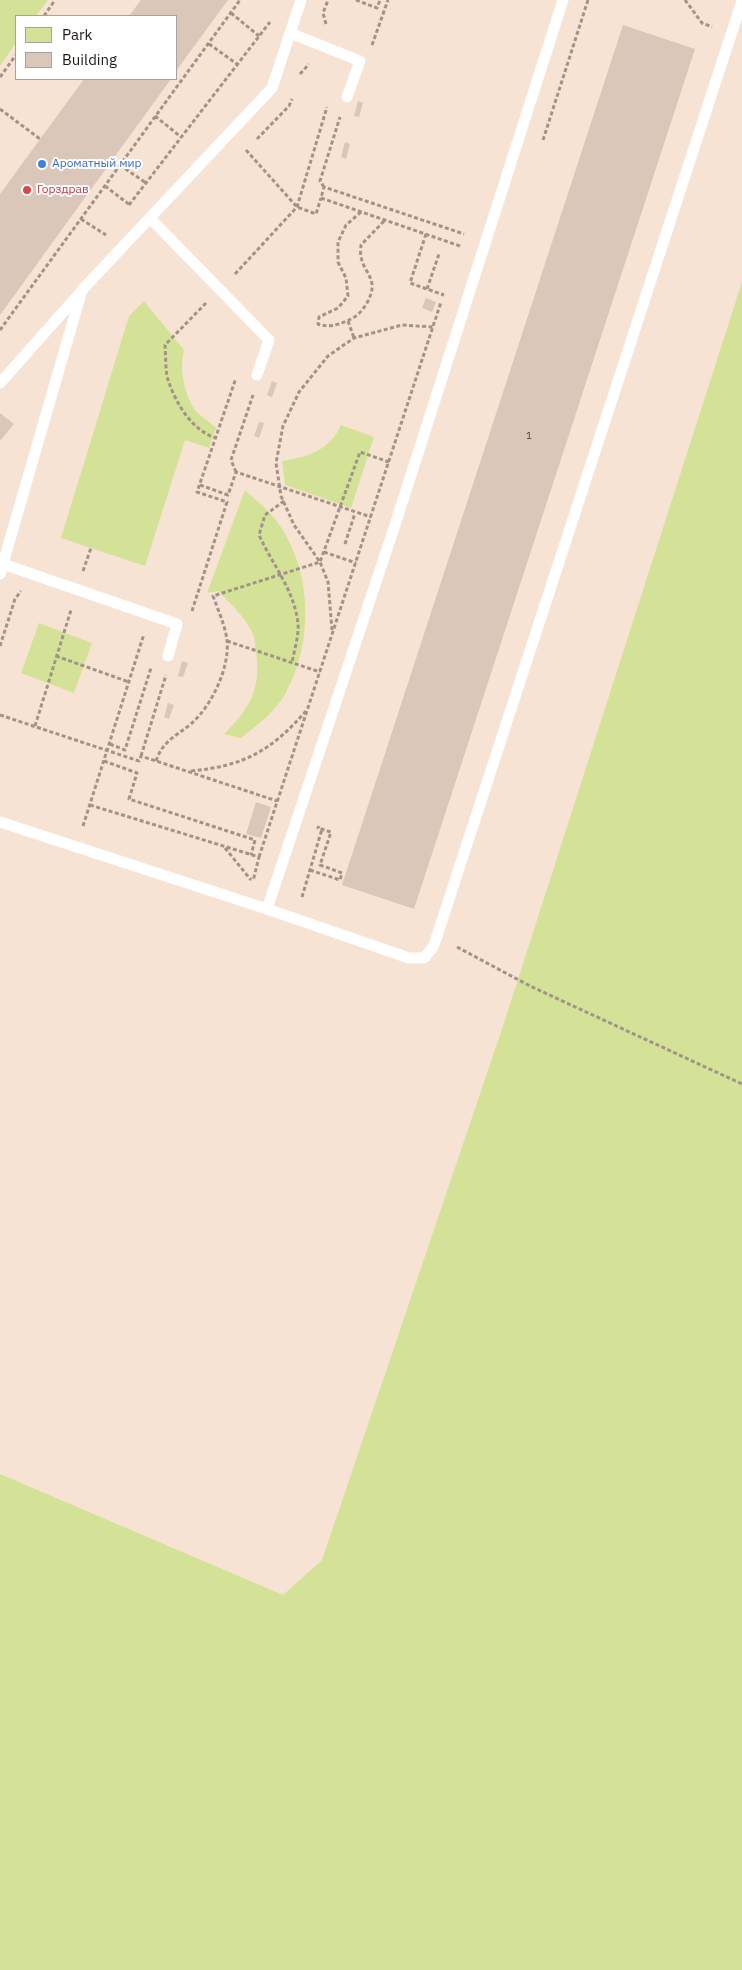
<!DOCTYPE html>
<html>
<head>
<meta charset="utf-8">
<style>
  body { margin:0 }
  #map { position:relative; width:742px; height:1970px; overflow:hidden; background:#f7e3d4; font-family:"IBM Plex Sans",sans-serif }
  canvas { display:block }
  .legend { position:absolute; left:15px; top:15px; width:162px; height:65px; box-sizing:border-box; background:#fff; border:1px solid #a5a2a0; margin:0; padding:6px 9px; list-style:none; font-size:15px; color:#1e1712 }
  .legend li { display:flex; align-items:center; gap:10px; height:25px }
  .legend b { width:25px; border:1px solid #a5a2a0 }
</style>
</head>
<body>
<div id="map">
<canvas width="742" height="1970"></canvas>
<ul class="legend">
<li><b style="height:14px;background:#d4e297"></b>Park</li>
<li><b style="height:14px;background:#dbc7b9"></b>Building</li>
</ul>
</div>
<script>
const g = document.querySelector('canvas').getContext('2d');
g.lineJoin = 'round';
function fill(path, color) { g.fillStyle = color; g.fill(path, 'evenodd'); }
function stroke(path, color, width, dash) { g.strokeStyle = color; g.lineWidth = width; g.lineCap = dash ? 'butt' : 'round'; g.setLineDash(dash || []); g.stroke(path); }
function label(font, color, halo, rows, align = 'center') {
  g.font = font + ' "IBM Plex Sans",sans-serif'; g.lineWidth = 4; g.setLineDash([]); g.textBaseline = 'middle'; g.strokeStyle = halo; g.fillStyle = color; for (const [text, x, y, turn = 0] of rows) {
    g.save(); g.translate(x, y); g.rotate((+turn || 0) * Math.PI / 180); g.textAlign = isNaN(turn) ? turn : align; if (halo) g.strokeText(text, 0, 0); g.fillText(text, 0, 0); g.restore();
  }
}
fill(new Path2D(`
  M 0,0 L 48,0 L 36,16 L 16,16 L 16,43 L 0,66 Z
  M 742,282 L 742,1970 L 0,1970 L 0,1474 L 283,1595 L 322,1560 L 502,1029 Z
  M 144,301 L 184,350 C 179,369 184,393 195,410 C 200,416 210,422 216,428 L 209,448 L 185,440 L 145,566 L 61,538 L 129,316 Z
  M 341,425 L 374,437 L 351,508 L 285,485 L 282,461 C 307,458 331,449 341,425 Z
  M 245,490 C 254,499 266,508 275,519 C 310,563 314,632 291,682 C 288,687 286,694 282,699 C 271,715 256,726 241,738 L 224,734 C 251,707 261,689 256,651 C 255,645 255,637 252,632 C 243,615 231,604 218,591 L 207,593 Z
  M 39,623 L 92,643 L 74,693 L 21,673 Z`), '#d4e297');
fill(new Path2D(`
  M 141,0 L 228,0 L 176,71 L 176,16 L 129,16 Z
  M 623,25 L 695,49 L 414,909 L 342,885 Z
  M 84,79 L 171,79 L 0,315 L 0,194 Z
  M 358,101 L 363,103 L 359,117 L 354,116 Z
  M 345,142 L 350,144 L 346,159 L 341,157 Z
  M 426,298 L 436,302 L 432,312 L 422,308 Z
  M 272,381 L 277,383 L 272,397 L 267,395 Z
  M 0,413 L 14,424 L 0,441 Z
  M 259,422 L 264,423 L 259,438 L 254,436 Z
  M 182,661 L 188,663 L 183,677 L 178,676 Z
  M 168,703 L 174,705 L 169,719 L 164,717 Z
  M 256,802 L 271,807 L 261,838 L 246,834 Z`), '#dbc7b9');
stroke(new Path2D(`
  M 356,0 L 377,8 L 380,0
  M 685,0 L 702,23 L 712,27
  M 231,13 L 259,36
  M 44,16 L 55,0
  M 326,24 L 323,13 L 328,0
  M 209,44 L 237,64
  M 372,45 L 388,0
  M 300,74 L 309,64
  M 0,77 L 16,55
  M 0,109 L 40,139
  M 155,116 L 181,137
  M 257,139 L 289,106 L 292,99
  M 543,140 L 588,0
  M 246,150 L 297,207 L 316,214 L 321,198
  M 120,165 L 146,183
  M 105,186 L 130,205
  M 324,187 L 320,181 L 340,117
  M 129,205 L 270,22
  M 361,212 L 346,225 L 338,242 L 338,262 L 346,278 L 348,296 L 338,308 L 319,317 L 318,324 C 329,328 338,325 349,320 C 357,317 364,309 368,301 C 379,279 365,275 361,257 C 360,253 361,248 361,245 L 385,220
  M 81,219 L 106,235
  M 426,234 L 410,283 L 444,295
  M 460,246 L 321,198 L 324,187 L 464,234
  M 235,274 L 297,207 L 327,107
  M 427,289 L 439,254
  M 206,303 L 165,345 C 166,356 165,370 168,380 C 176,403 191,430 216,438
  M 348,321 L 354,338
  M 0,330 L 240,0
  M 236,472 L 231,460 L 253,395
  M 200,485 L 228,495 L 236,472 L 371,517
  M 284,501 L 265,515 L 259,535 C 272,564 295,591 298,624 C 299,636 294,651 292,663
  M 345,544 L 355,513
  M 324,552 L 356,563
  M 83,571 L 91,548
  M 192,611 L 227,502 L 197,492 L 236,378
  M 332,630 L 328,582 L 320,562 L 294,525 L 281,496 L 276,463 L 283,426 L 299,392 L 328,356 L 354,338 L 402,325 L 433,327
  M 227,641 L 320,672
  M 0,646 L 15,599 L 21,591
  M 56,656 L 129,682
  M 0,715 L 139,761 L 141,756 L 277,801
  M 35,726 L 71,610
  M 110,744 L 125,750 L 151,668
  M 141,756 L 166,675
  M 104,761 L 137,773 L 129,799 L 255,840 L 251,855
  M 156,761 C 163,740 177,736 192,723 C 212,705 230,667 227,640 C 225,625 218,610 213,596 L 320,562 L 360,452 L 389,462
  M 191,771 C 244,766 271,751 306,711
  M 90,805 L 259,857 L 253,881
  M 83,826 L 144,634
  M 225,848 L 251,880
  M 259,857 L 441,302
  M 310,870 L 340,880 L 342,873 L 320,865 L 331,832 L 318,828 L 319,826
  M 302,897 L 322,829
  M 457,947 L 530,986 L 742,1084`), '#a29388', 3, [4, 2.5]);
stroke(new Path2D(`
  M 290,33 L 360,61 L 347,97
  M 150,218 L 269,340 L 257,375
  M 0,383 L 80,293
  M 3,564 L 177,624 L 168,656
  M 0,574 L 82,290 L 272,88 L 301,0
  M 0,822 L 267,909 L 409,958 L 424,958 L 433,947 L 437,936 L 742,1
  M 267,909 L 395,525 L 563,0`), '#fff', 11);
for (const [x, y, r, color] of [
  [42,164,5,"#3f7fe0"],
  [27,190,5,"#e0444e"]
]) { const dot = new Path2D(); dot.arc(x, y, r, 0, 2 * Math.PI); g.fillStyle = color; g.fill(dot); stroke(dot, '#fff', 2); }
label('10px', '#4d433c', null, [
  ["1",529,436]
]);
label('12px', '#366cbe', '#fff', [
  ["Ароматный мир",52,164]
], 'left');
label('12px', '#be3a42', '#fff', [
  ["Горздрав",37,190]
], 'left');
</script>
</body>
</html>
